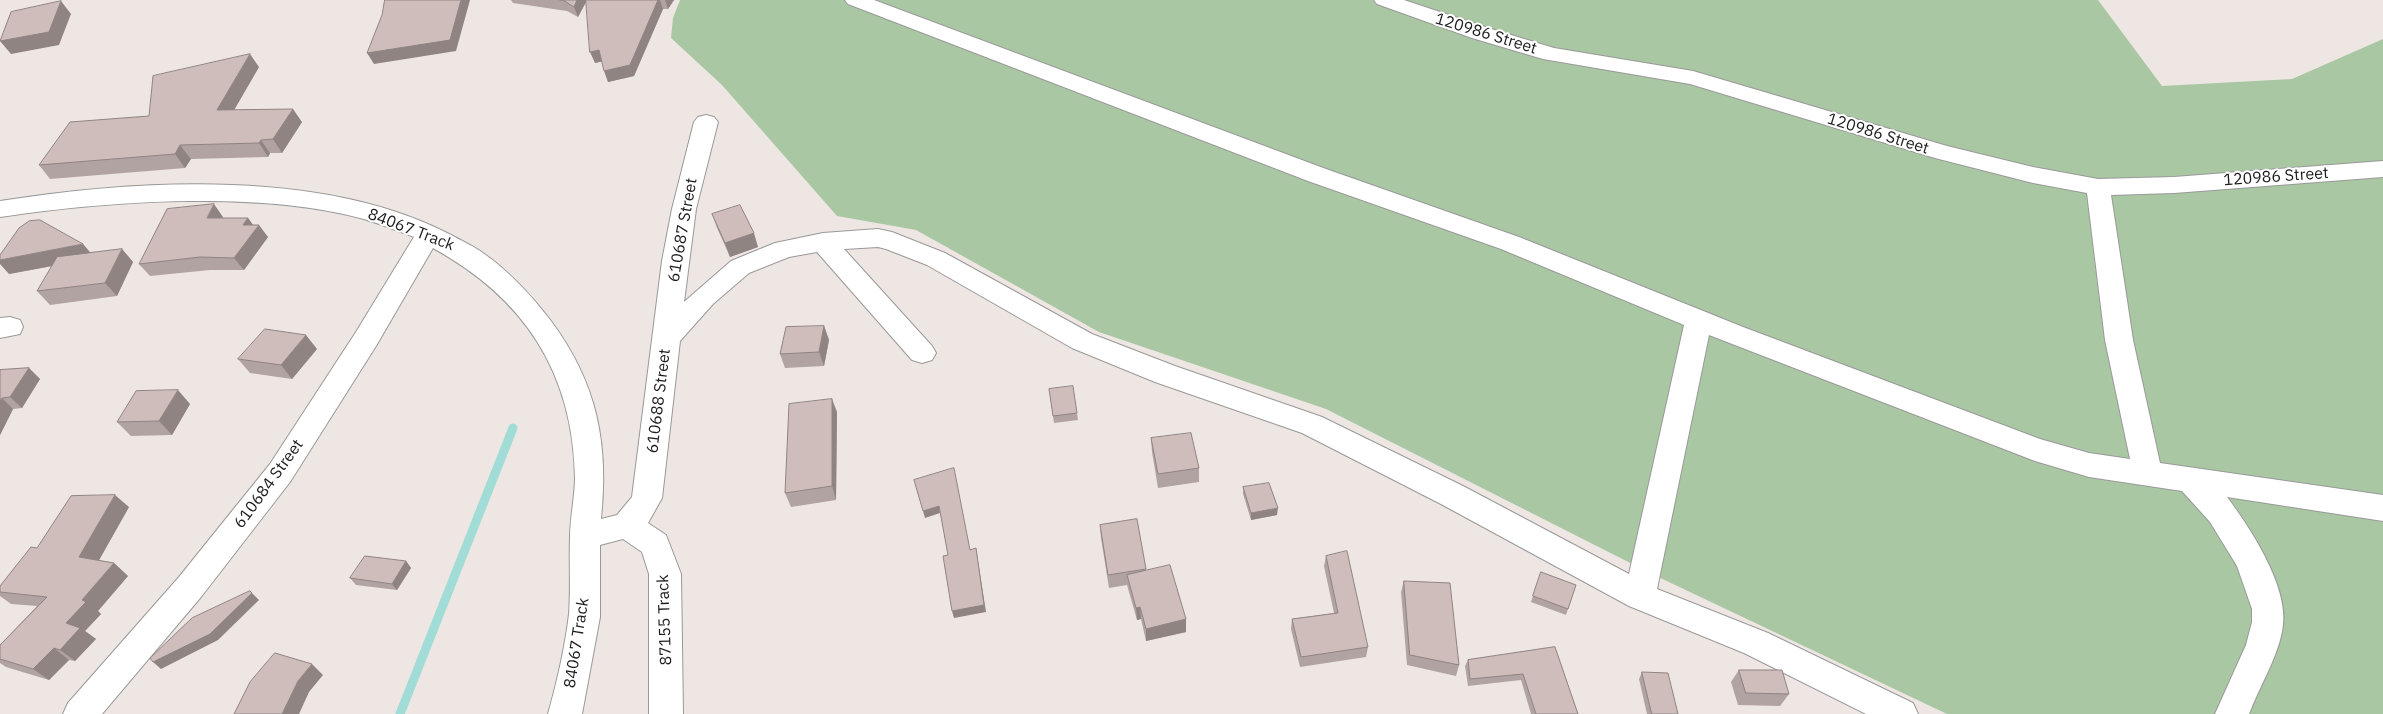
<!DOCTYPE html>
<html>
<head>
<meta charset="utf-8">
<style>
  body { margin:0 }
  canvas { display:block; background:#eee6e2 }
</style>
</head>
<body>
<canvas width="2383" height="714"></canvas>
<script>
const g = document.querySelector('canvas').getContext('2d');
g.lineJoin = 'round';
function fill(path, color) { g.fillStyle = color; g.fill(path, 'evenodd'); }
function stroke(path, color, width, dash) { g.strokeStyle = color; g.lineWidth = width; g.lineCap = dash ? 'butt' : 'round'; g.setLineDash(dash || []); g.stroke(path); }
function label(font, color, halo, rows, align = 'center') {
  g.font = font + ' "IBM Plex Sans",sans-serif'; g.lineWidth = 4; g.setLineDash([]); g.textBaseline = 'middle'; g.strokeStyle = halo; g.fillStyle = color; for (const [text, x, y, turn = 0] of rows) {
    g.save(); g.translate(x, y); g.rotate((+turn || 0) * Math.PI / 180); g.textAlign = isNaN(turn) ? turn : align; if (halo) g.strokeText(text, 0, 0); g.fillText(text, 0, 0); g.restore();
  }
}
fill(new Path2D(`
  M 680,0 L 2098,0 L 2162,86 L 2292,79 L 2383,39 L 2383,714 L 1947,714 L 1652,574 L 1326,409 L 1099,332 L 916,230 L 837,216 L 722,85 L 671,38 L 673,18 Z`), '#aac7a3');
stroke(new Path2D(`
  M 400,714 L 513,428`), '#a1ddd6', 9);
const street = new Path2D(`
  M 845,0 L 874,0 L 1326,169 L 1519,237 L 1743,327 L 2040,439 L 2089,453 L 2130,459 L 2105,340 L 2087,193 L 2033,183 L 1935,158 L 1690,84 L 1543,59 L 1472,38 L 1377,4 L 1374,0 L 1404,0 L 1488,28 L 1554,48 L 1693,71 L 1947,146 L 2033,167 L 2098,179 L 2174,177 L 2383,161 L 2383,177 L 2174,193 L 2111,195 L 2133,340 L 2160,463 L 2383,495 L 2383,521 L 2227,497 C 2251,529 2292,591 2282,632 C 2276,661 2259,687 2249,714 L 2215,714 L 2246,645 L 2252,622 L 2252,609 L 2237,566 L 2210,522 L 2182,491 L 2089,477 L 2035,461 L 1709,335 L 1657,589 L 1768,633 L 1913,703 L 1918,714 L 1866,714 L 1744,653 L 1629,606 L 1441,504 L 1302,433 L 1155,382 L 1072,348 L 927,265 L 886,249 L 878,247 L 844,249 L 932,346 L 936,353 L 932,360 L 922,363 L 912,360 L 817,252 L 789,257 L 749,273 L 713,304 L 680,341 L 662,498 L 648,523 L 666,535 L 681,574 L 683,714 L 649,714 L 649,574 L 642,552 L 623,539 L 600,545 L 600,617 L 582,714 L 548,714 C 557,682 565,647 569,614 C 571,588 569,563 570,538 C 570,517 575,497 575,477 C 573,372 524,298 433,248 L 376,346 L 290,482 L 201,597 L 102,714 L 63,714 L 68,703 L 179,577 L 270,464 L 356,332 L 414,237 C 397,231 381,224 364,219 C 258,190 108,201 0,217 L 0,201 C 140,179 328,168 455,237 C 464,242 475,247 483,253 C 510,272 531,295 551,321 C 597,383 609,443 601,519 L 617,515 L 632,497 L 662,261 L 672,209 L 694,122 L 698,117 L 706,115 L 714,117 L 718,122 L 696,209 L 684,302 L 731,261 L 775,243 L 823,233 L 878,229 L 892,232 L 945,253 L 1092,334 L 1175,366 L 1322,417 L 1463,486 L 1629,574 L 1684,325 L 1501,249 L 1308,181 L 848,4 Z
  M 10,317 L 20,320 L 23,327 L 20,334 L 0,338 L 0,318 Z`);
stroke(street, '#999', 2);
fill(street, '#fff');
fill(new Path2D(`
  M 511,0 L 674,0 L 668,9 L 663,9 L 634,76 L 608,82 L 602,61 L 595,63 L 586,2 L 578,17 L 567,11 L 513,3 Z
  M 259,67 L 234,110 L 302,122 L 282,153 L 270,153 L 268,157 L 191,159 L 185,168 L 50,179 L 39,165 Z
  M 712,214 L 758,247 L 730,257 L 717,228 Z
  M 223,217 L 223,218 L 248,218 L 253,225 L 268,237 L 244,270 L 210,270 L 150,276 L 139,264 Z
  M 83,244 L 90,253 L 122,249 L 133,262 L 117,296 L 50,305 L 37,291 L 52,266 L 9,274 Z
  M 824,326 L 829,340 L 824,366 L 785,368 L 780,354 Z
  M 317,349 L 292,379 L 250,373 L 238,359 Z
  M 29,368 L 40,379 L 22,408 L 13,409 L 0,435 L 0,370 Z
  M 1049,389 L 1077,413 L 1078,420 L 1054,423 Z
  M 190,404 L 172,435 L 131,436 L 117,422 Z
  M 837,412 L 836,500 L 791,507 L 785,493 Z
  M 1151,438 L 1199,468 L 1199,482 L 1158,488 L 1152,452 Z
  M 1243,487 L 1277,515 L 1251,520 L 1243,494 Z
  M 129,507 L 99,560 L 114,563 L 128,576 L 98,611 L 101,614 L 85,631 L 96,639 L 75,661 L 69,660 L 49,680 L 6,667 L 0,663 L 0,645 L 37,606 L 11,604 L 0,596 L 0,586 L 37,548 Z
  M 1137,519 L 1146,571 L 1186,619 L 1186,632 L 1146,641 L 1141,619 L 1137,620 L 1127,585 L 1109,588 L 1101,538 L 1100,525 Z
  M 1326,556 L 1368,647 L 1366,657 L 1300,667 L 1291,629 L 1292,619 L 1334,613 L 1324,566 Z
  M 406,561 L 411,568 L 397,590 L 356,585 L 350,578 Z
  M 1541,572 L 1568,609 L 1566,615 L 1531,602 Z
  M 1404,581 L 1459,665 L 1456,676 L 1407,665 L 1401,592 Z
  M 1555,647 L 1578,714 L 1531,714 L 1521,680 L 1468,686 L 1465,666 L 1468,660 Z
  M 1739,670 L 1789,694 L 1780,706 L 1738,705 L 1731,682 Z
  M 1642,672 L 1678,714 L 1647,714 L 1639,679 Z`), '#b1a3a1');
fill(new Path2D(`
  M 461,0 L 470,0 L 456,51 L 374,64 L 367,53 Z
  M 577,0 L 587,0 L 578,17 L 574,7 Z
  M 658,0 L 660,0 L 663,9 L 634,76 L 608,82 L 604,71 Z
  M 665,0 L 674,0 L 668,9 Z
  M 61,1 L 71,14 L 59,45 L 11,54 L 0,41 Z
  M 599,50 L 604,61 L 595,63 L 590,52 Z
  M 250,54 L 259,67 L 226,124 L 217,110 Z
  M 293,109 L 302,122 L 282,153 L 273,139 Z
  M 261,140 L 270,153 L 268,157 L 259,143 Z
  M 180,145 L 191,159 L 185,168 L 175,154 Z
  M 214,204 L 223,217 L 217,230 L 207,218 Z
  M 248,218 L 256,229 L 259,225 L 268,237 L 244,270 L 234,258 L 243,225 Z
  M 754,233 L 758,247 L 730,257 L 725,243 Z
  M 83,244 L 95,258 L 9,274 L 0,264 L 0,260 Z
  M 122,249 L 133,262 L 117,296 L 105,283 Z
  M 824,326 L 829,340 L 824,366 L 819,352 Z
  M 306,335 L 317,349 L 292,379 L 281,365 Z
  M 29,368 L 40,379 L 22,408 L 10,397 Z
  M 178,390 L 190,404 L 172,435 L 159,421 Z
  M 2,398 L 13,409 L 0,435 L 0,401 Z
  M 832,399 L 837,412 L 836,500 L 832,486 Z
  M 115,495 L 129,507 L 94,569 L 79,557 Z
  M 939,506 L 940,513 L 925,518 L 923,511 Z
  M 1278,508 L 1277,515 L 1251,520 L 1251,513 Z
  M 976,548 L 986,612 L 954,618 L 952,611 Z
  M 406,561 L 411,568 L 397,590 L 392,584 Z
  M 114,563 L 128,576 L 98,611 L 101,614 L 85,631 L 96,639 L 75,661 L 60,650 L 66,623 L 82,600 Z
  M 250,591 L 259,600 L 218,640 L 161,669 L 153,662 Z
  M 1140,607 L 1141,619 L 1137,620 L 1136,608 Z
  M 1186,619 L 1186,632 L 1146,641 L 1146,629 Z
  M 54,648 L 69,660 L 49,680 L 33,669 Z
  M 312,664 L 323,675 L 309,692 L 299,714 L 282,714 L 298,681 Z`), '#908483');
const building = new Path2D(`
  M 385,0 L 461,0 L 450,40 L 367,53 L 382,15 Z
  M 560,0 L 577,0 L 574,7 L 563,0 Z
  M 586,0 L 658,0 L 630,65 L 604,71 L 599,50 L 590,52 Z
  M 61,1 L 49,32 L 0,41 L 11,12 Z
  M 250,54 L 217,110 L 293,109 L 273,139 L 261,140 L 259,143 L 180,145 L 175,154 L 39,165 L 70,122 L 149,116 L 153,76 Z
  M 214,204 L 207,218 L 248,218 L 243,225 L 259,225 L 234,258 L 200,257 L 139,264 L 167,209 Z
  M 740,205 L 754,233 L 725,243 L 712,214 Z
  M 40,220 L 83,244 L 0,260 L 0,255 L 19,228 L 29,221 Z
  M 122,249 L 105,283 L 37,291 L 57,257 Z
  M 824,326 L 819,352 L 780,354 L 786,327 Z
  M 265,329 L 306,335 L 281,365 L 238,359 Z
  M 29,368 L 10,397 L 2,398 L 0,401 L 0,370 Z
  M 1073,386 L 1077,413 L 1053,416 L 1049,389 Z
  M 178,390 L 159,421 L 117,422 L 136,391 Z
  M 832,399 L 832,486 L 785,493 L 789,404 Z
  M 1191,433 L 1199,468 L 1158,474 L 1151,438 Z
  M 954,468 L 970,550 L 976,548 L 984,605 L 952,611 L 943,556 L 948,555 L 939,506 L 923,511 L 914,480 Z
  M 1269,483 L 1278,508 L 1251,513 L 1243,487 Z
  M 115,495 L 79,557 L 114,563 L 82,600 L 86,602 L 66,623 L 80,628 L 60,650 L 54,648 L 33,669 L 0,659 L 0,645 L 47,597 L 0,592 L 0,586 L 31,547 L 37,548 L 71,496 Z
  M 1137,519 L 1146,569 L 1108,575 L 1100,525 Z
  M 1347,551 L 1368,647 L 1301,657 L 1292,619 L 1338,613 L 1326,556 Z
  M 365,556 L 406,561 L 392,584 L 350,578 Z
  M 1170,565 L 1186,619 L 1146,629 L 1140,607 L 1136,608 L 1127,575 Z
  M 1541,572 L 1576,585 L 1568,609 L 1533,596 Z
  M 1404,581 L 1450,583 L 1459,665 L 1410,655 Z
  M 250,591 L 252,593 L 210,634 L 153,662 L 150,658 L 192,618 Z
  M 1555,647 L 1578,714 L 1536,714 L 1523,674 L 1470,679 L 1468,660 Z
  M 275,653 L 312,664 L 298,681 L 282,714 L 234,714 L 250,682 Z
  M 1739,670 L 1782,670 L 1789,694 L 1746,693 Z
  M 1642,672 L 1668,673 L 1678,714 L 1652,714 Z`);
fill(building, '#cebdbb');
stroke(building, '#908483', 1);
label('16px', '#1c1c1c', '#fff', [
  ["120986 Street",1486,34,17],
  ["120986 Street",1878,134,17],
  ["120986 Street",2276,177,-4],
  ["84067 Track",411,230,21],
  ["610687 Street",683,230,-80],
  ["610688 Street",659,401,-83],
  ["610684 Street",269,484,-54],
  ["87155 Track",665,620,-92],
  ["84067 Track",577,643,-81]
]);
</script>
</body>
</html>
